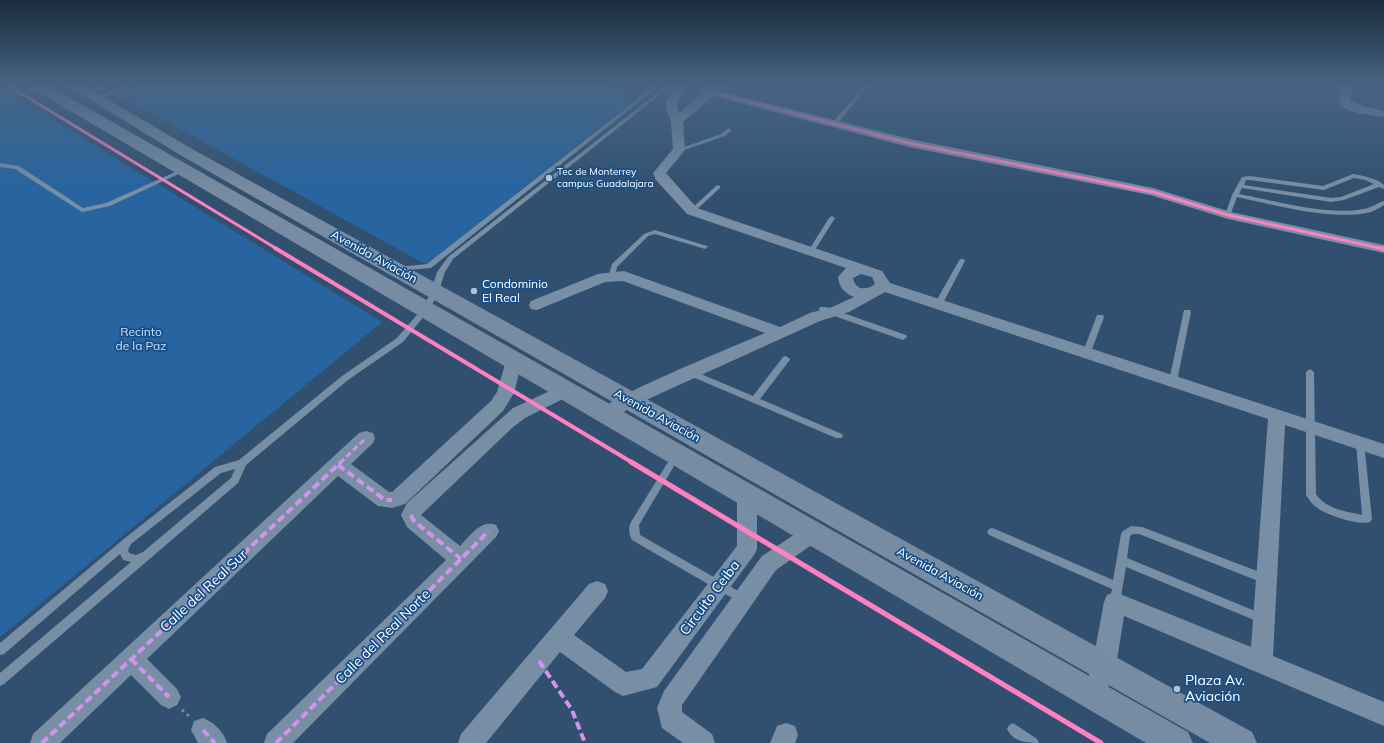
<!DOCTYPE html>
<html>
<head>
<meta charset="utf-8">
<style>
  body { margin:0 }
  canvas { display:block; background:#31506f }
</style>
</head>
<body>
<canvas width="1384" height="743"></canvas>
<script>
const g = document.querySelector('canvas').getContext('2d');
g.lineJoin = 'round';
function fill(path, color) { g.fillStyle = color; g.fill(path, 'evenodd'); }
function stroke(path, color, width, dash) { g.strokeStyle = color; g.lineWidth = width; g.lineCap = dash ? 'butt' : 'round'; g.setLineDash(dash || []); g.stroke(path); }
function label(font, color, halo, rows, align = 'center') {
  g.font = font + ' Mulish,sans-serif'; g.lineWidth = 3.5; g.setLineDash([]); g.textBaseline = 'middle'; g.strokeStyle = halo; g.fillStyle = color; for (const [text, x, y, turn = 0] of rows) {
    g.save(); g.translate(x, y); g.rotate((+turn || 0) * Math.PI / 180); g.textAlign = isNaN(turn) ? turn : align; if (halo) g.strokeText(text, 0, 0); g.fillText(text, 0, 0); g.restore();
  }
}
fill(new Path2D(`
  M 135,86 L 606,86 L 620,90 L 629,104 L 427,265 L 116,94 Z
  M 0,87 L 382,322 L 0,637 Z`), '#28649f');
stroke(new Path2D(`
  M 182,710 L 190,717`), '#788ea4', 3, [2.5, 4]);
fill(new Path2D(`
  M 99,86 L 105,86 L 91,95 L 86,94 Z
  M 122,86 L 129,86 L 99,100 L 94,99 Z
  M 654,86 L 659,86 L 431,268 L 396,271 L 395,269 L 396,267 L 398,267 L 427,264 Z
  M 666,86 L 671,86 L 453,259 L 445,272 L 439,291 L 430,309 L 403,342 L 348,380 L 246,465 L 238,483 L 4,684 L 0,686 L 0,673 L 131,562 L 123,560 L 120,554 L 4,654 L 0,655 L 0,643 L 125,538 L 215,467 L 239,460 L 342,376 L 397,338 L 423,308 L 431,291 L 437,272 L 448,257 ZM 235,469 L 231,478 L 143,552 L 136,555 L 129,553 L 128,550 L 131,544 L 221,473 Z
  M 864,86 L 869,86 L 836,125 L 832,125 L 832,123 Z
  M 729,128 L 732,130 L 725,136 L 681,151 L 676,150 L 721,134 Z
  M 0,163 L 19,166 L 83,208 L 106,203 L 182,169 L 184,168 L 187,170 L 110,206 L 82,212 L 15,169 L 0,167 Z
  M 1353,174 C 1364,176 1376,178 1384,185 L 1384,189 L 1379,187 L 1344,200 L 1331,202 L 1242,188 L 1239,194 C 1276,201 1327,216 1364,209 C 1371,208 1377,203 1384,201 L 1384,205 C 1379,208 1373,212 1367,213 C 1329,220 1275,205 1237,197 L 1230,216 L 1226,216 L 1225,215 L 1232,195 L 1242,177 L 1250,176 L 1323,186 ZM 1354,178 L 1365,180 L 1374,184 L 1341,197 L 1331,198 L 1244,185 L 1246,180 L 1250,180 L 1324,190 Z
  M 718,185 L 720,186 L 720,188 L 694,212 L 690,212 L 690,210 L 716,186 Z
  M 832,216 L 835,218 L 813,253 L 810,255 L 808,254 L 807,253 L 829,218 Z
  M 655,230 L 707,246 L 708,247 L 705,249 L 655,234 L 648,236 L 617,267 L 615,277 L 611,277 L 609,275 L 612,264 L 644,234 Z
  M 960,259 L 964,259 L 965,261 L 942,305 L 936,305 L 935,303 Z
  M 820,307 L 826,307 L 906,335 L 907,337 L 903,340 L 900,339 L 820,311 L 819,309 Z
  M 1184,310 L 1190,310 L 1191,312 L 1177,381 L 1173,384 L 1169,381 Z
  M 1097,315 L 1103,315 L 1104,317 L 1091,352 L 1090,354 L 1084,354 L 1083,352 Z
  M 786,356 L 790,359 L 789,361 L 760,399 L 842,434 L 843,436 L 842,438 L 836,438 L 688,375 L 687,373 L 688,371 L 694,371 L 753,396 L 783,357 Z
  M 1310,369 L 1314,372 L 1316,494 C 1326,509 1345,511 1362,515 L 1356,443 L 1357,441 L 1360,440 L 1363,441 L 1364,443 L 1372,519 L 1370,522 C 1359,526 1326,515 1316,507 C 1312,504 1309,500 1306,495 L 1306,372 Z
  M 676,452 L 679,454 L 680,456 L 639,525 L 640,535 L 747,596 L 748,599 L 747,602 L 743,604 L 739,602 L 632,540 C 629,535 628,527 631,522 L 673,454 Z
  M 1131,526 L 1142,527 L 1270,576 L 1271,579 L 1270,582 L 1266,584 L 1139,534 L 1133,534 L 1130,536 L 1127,558 L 1267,616 L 1268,619 L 1267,622 L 1263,624 L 1259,622 L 1126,567 L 1120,602 L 1119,605 L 1115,607 L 1111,605 L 1110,602 L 1112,589 L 989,535 L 987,532 L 989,529 L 992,528 L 995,529 L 1113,580 L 1121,534 L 1123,531 Z
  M 1013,723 L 1037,739 L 1039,743 C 1027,743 1013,742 1007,729 L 1009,725 Z`), '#788ea4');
fill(new Path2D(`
  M 678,86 L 690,86 C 682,96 674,99 679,113 L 711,86 L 723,86 L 719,91 L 910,139 L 1153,188 L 1231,212 L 1384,245 L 1384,253 L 1228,219 L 1150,195 L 909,147 L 713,96 L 683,122 L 685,150 L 666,173 L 697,208 L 882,271 L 890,283 L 1384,444 L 1384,458 L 1285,425 L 1273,656 L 1384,702 L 1384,726 L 1124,616 L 1116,666 L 1102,704 L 1094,708 L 1086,704 L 1082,696 L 1092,666 L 1104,602 L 1107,595 L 1115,592 L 1251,647 L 1268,419 L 885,292 L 849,312 L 820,321 L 635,405 C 624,411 612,422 600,418 L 597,413 C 605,398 740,344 765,333 L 623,281 L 605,282 L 537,310 L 531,309 L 529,305 L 531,301 L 598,274 L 624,271 L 780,327 L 810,313 L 832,307 L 854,297 C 844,293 839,287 838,277 L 846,268 L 687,214 L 656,180 L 653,173 L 673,149 L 671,121 L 666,109 L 666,101 ZM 861,274 L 872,277 L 875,284 C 866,291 855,290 853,278 Z
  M 1341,86 L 1351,86 L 1351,101 L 1363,106 L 1384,111 L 1384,117 C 1371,115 1348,114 1339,103 L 1341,94 Z
  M 514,355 L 520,357 L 522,361 L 514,393 L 503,411 L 405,504 L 392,508 L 378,506 L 338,476 L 147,659 L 177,689 L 181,697 L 177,705 L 169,709 L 161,705 L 131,675 L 60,743 L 30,743 L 33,734 L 359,433 L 366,431 L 373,433 L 375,438 L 373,443 L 351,464 L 389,492 L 392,492 L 491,401 L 497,392 L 506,361 L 508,357 Z
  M 565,384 L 571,385 L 574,390 L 571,395 L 525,418 L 512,428 L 421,515 L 460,546 C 470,536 481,519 496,525 L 499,531 L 496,537 L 293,743 L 264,743 L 267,734 L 446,560 L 407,527 L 401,515 L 407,503 L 513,408 Z
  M 747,487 L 754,489 L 757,495 L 757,549 L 754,555 L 657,687 L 623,696 L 615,692 L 560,652 L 486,743 L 458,743 L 461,734 L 589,584 L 597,581 L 605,584 L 608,591 L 605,598 L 574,635 L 626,672 L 642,669 L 737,546 L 737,495 L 740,489 Z
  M 813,524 L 820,527 L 823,533 L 820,539 L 776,570 L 682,705 L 682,712 L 712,734 L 715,743 L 683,743 L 662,728 L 657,708 L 664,691 L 762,556 L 806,527 Z
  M 203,718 C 215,723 223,731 227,743 L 198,743 L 191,730 L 194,721 Z
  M 786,723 L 795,726 L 798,735 L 795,743 L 770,743 L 777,726 Z`), '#788ea4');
fill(new Path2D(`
  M 31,86 L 49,86 L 1188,732 L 1193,743 L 1146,743 L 33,89 Z
  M 68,86 L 85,86 L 194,150 L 1252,732 L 1257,743 L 1210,743 L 182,156 Z`), '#778ca2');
stroke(new Path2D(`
  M 340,463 L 366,438`), '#d193ec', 3, [6, 3]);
stroke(new Path2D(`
  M 338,465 L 385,500 L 392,500
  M 411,515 L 414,521 L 461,559
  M 131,659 L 169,697
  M 539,661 L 572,710 L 585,743
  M 203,730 L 215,743
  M 42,743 L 341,462
  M 276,743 L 489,531`), '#d193ec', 4, [8, 4]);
stroke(new Path2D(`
  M 9,86 L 277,249
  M 711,92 L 909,143 L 1153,192 L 1228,215 L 1384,249`), '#ff80c0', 3);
stroke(new Path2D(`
  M 275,248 L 633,463
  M 1380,248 L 1384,249`), '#ff80c0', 4);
stroke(new Path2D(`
  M 631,462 L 1101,743`), '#ff80c0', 5);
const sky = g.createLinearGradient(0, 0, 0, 190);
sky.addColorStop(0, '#1b2c3d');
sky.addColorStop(0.45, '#486485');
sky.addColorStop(1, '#48648500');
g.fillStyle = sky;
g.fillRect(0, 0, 1384, 190);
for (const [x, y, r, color] of [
  [549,178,4,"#b7c2cd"],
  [474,291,4,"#b7c2cd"],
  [1177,689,4,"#b7c2cd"]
]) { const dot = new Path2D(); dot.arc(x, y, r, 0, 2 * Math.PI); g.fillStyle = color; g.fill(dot); stroke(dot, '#184f88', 1.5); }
label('10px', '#fff', '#184f88', [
  ["Tec de Monterrey",557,172],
  ["campus Guadalajara",557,184]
], 'left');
label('12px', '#fff', '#184f88', [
  ["Avenida Aviación",374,257,29],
  ["Avenida Aviación",657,416,29],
  ["Avenida Aviación",940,574,29]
]);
label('12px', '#fff', '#184f88', [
  ["Condominio",482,284],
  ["El Real",482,298]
], 'left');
label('12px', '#c5e0fa', '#184f88', [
  ["Recinto",141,332],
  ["de la Paz",141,346]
]);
label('14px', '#fff', '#184f88', [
  ["Calle del Real Sur",204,591,-43],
  ["Circuito Ceiba",710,598,-53],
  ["Calle del Real Norte",383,637,-45]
]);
label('14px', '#fff', '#184f88', [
  ["Plaza Av.",1185,681],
  ["Aviación",1185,697]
], 'left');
</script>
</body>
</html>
